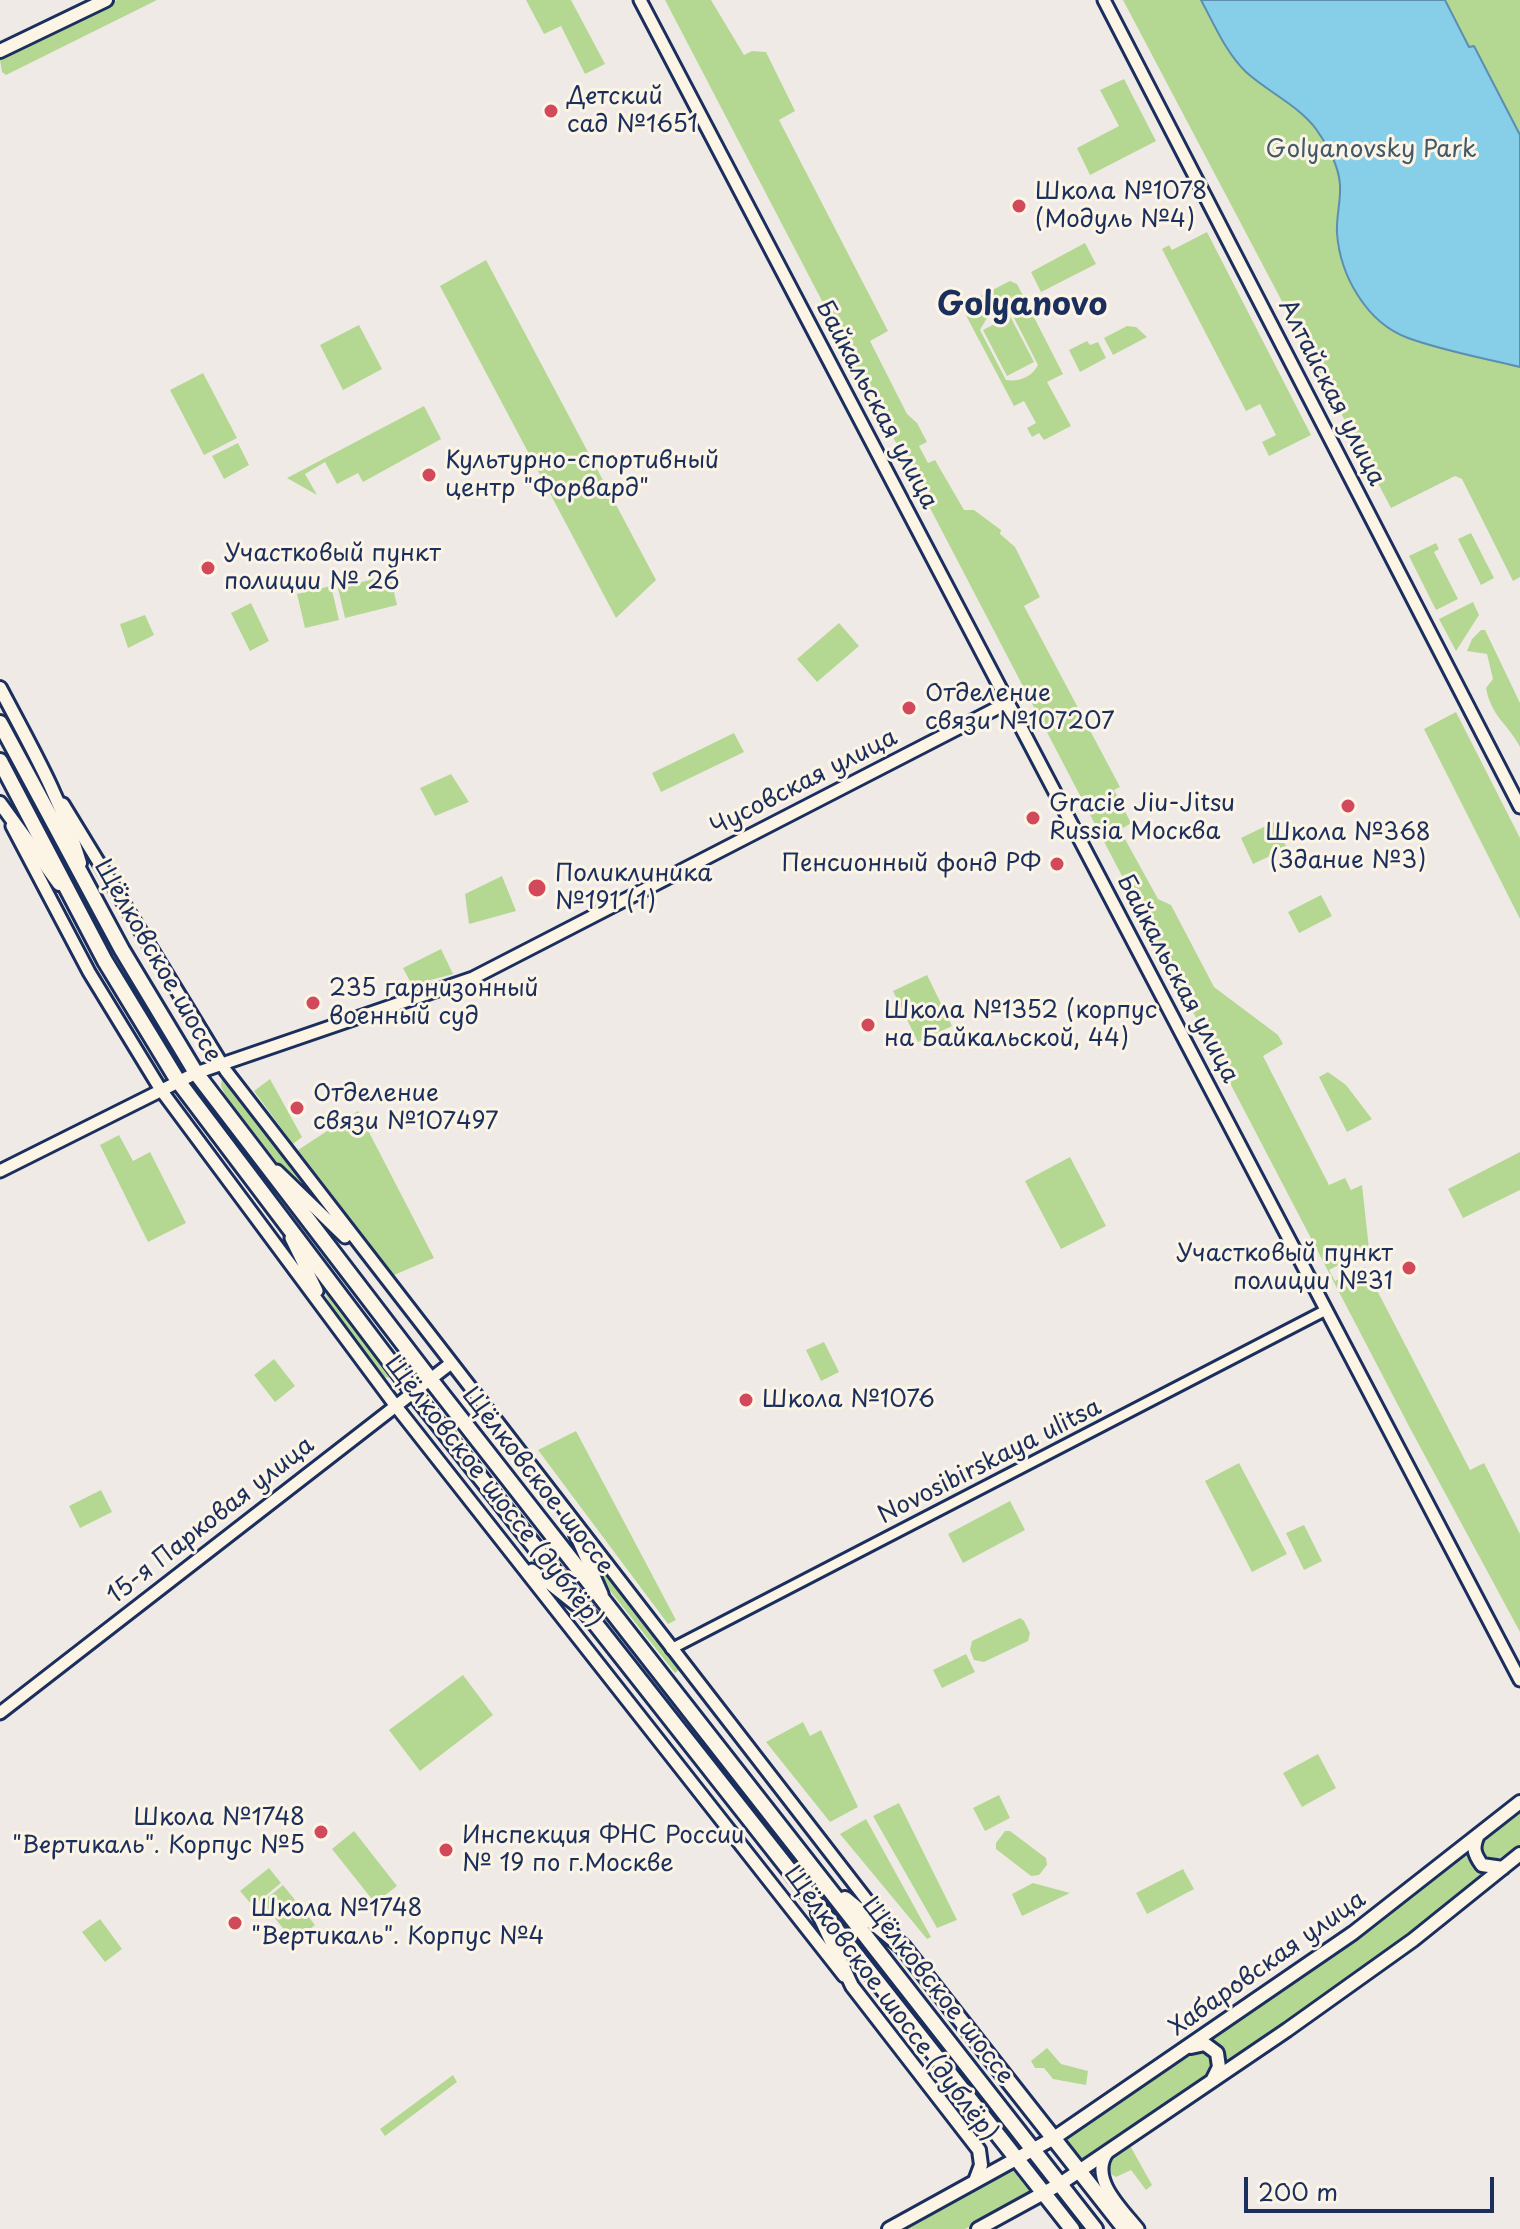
<!DOCTYPE html>
<html>
<head>
<meta charset="utf-8">
<style>
  body { margin:0 }
  #map { position:relative; width:1520px; height:2229px; overflow:hidden; background:#f0eae7; font-family:"Playpen Sans",sans-serif }
  canvas { display:block }
  .scale { position:absolute; left:1244px; top:2177px; width:250px; height:36px; box-sizing:border-box; border:4px solid #1b2f5e; border-top:0; padding-left:10px; font-size:24px; line-height:28px; white-space:nowrap; color:#1b2f5e; -webkit-text-stroke:6px #fcf5e5; paint-order:stroke }
</style>
</head>
<body>
<div id="map">
<canvas width="1520" height="2229"></canvas>
<div class="scale">200 m</div>
</div>
<script>
const g = document.querySelector('canvas').getContext('2d');
g.lineJoin = 'round';
function fill(path, color) { g.fillStyle = color; g.fill(path, 'evenodd'); }
function stroke(path, color, width, dash) { g.strokeStyle = color; g.lineWidth = width; g.lineCap = dash ? 'butt' : 'round'; g.setLineDash(dash || []); g.stroke(path); }
function label(font, color, halo, rows, align = 'center') {
  g.font = font + ' "Playpen Sans",sans-serif'; g.lineWidth = 6; g.setLineDash([]); g.textBaseline = 'middle'; g.strokeStyle = halo; g.fillStyle = color; for (const [text, x, y, turn = 0] of rows) {
    g.save(); g.translate(x, y); g.rotate((+turn || 0) * Math.PI / 180); g.textAlign = isNaN(turn) ? turn : align; if (halo) g.strokeText(text, 0, 0); g.fillText(text, 0, 0); g.restore();
  }
}
fill(new Path2D(`
  M 117,0 L 157,0 L 6,75 L 2,72 L 0,60 L 3,57 Z
  M 526,0 L 571,0 L 605,64 L 585,74 L 561,26 L 544,34 Z
  M 665,0 L 711,0 L 744,55 L 752,51 L 766,52 L 795,111 L 779,120 L 888,331 L 870,341 L 907,414 L 917,423 L 927,442 L 919,446 L 928,463 L 935,460 L 964,510 L 974,510 L 1001,530 L 1000,534 L 1015,547 L 1040,597 L 1024,606 L 1120,787 L 1114,790 L 1131,823 L 1120,830 L 1158,899 L 1171,905 L 1214,987 L 1278,1035 L 1283,1044 L 1263,1056 L 1329,1185 L 1345,1178 L 1351,1190 L 1362,1185 L 1369,1249 L 1329,1270 L 1335,1281 L 1365,1267 L 1470,1470 L 1484,1463 L 1520,1534 L 1520,1632 L 1411,1430 Z
  M 1123,0 L 1520,0 L 1520,577 L 1513,581 L 1462,479 L 1455,476 L 1391,508 Z
  M 1124,79 L 1156,141 L 1090,175 L 1077,148 L 1119,126 L 1100,90 Z
  M 1207,232 L 1311,435 L 1269,456 L 1262,442 L 1276,435 L 1260,404 L 1246,411 L 1162,249 L 1169,245 L 1172,250 Z
  M 1085,243 L 1096,264 L 1041,292 L 1031,272 Z
  M 486,260 L 656,580 L 616,618 L 440,286 Z
  M 1010,281 L 1017,284 L 1063,374 L 1047,382 L 1071,426 L 1044,440 L 1039,433 L 1032,437 L 1027,428 L 1036,423 L 1024,401 L 1014,406 L 961,306 ZM 1002,312 L 1011,312 L 1038,365 C 1032,377 1019,382 1006,380 L 980,330 L 987,318 Z
  M 1010,316 L 1034,362 L 1007,376 L 983,330 Z
  M 359,325 L 382,369 L 343,390 L 320,345 Z
  M 1127,326 L 1136,327 L 1147,337 L 1113,355 L 1104,338 Z
  M 1087,341 L 1090,345 L 1098,342 L 1106,358 L 1080,372 L 1069,350 Z
  M 203,373 L 237,438 L 204,455 L 170,390 Z
  M 424,406 L 441,439 L 363,482 L 358,473 L 337,484 L 325,462 L 305,474 L 317,495 L 287,478 Z
  M 238,443 L 249,465 L 224,479 L 212,456 Z
  M 1471,533 L 1494,578 L 1481,585 L 1458,539 Z
  M 1436,543 L 1439,549 L 1434,552 L 1458,599 L 1436,610 L 1409,556 Z
  M 390,575 L 397,605 L 345,618 L 338,588 Z
  M 331,586 L 339,620 L 305,628 L 297,594 Z
  M 1473,602 L 1479,615 L 1456,651 L 1439,619 Z
  M 251,603 L 269,641 L 250,651 L 231,613 Z
  M 145,615 L 154,635 L 128,648 L 120,624 Z
  M 839,623 L 859,646 L 817,682 L 797,659 Z
  M 1481,630 L 1485,630 L 1487,634 L 1520,703 L 1520,747 C 1508,724 1491,716 1486,688 L 1493,679 L 1487,654 L 1467,651 L 1472,639 Z
  M 1456,712 L 1520,838 L 1520,919 L 1424,729 Z
  M 734,733 L 744,752 L 661,792 L 652,773 Z
  M 451,774 L 469,802 L 435,816 L 420,788 Z
  M 1274,822 L 1287,848 L 1253,864 L 1241,838 Z
  M 502,876 L 516,911 L 469,924 L 465,894 Z
  M 1321,895 L 1332,916 L 1299,933 L 1288,912 Z
  M 441,949 L 453,974 L 412,985 L 403,968 Z
  M 927,975 L 952,1026 L 918,1042 L 893,991 Z
  M 1328,1072 L 1346,1085 L 1372,1119 L 1347,1132 L 1319,1077 Z
  M 222,1077 L 225,1078 L 312,1195 L 309,1195 L 286,1174 L 225,1095 L 221,1086 Z
  M 270,1079 L 302,1137 L 293,1144 L 254,1091 Z
  M 358,1111 L 434,1258 L 394,1275 L 298,1150 Z
  M 119,1135 L 133,1161 L 150,1152 L 186,1223 L 148,1242 L 100,1145 Z
  M 1520,1152 L 1520,1190 L 1463,1218 L 1448,1189 Z
  M 1070,1157 L 1106,1226 L 1061,1249 L 1025,1181 Z
  M 328,1293 L 388,1371 L 389,1378 L 382,1376 L 336,1316 L 325,1294 Z
  M 824,1342 L 839,1372 L 821,1381 L 806,1350 Z
  M 274,1359 L 295,1386 L 275,1402 L 254,1375 Z
  M 576,1431 L 676,1620 L 668,1624 L 538,1450 Z
  M 1239,1463 L 1287,1554 L 1252,1572 L 1205,1481 Z
  M 101,1490 L 112,1512 L 80,1528 L 69,1506 Z
  M 1010,1501 L 1025,1530 L 963,1563 L 948,1534 Z
  M 1304,1525 L 1322,1561 L 1304,1570 L 1286,1533 Z
  M 598,1563 L 681,1668 L 675,1673 L 611,1592 L 596,1564 Z
  M 1020,1618 L 1024,1621 L 1030,1633 L 1028,1641 L 984,1662 L 974,1660 L 970,1650 L 972,1641 Z
  M 966,1654 L 975,1672 L 942,1688 L 933,1670 Z
  M 463,1675 L 493,1715 L 420,1771 L 389,1730 Z
  M 803,1722 L 810,1736 L 821,1730 L 858,1807 L 830,1822 L 766,1742 Z
  M 1318,1754 L 1336,1788 L 1302,1807 L 1283,1773 Z
  M 999,1795 L 1010,1818 L 985,1831 L 973,1808 Z
  M 899,1803 L 957,1920 L 937,1928 L 873,1816 Z
  M 1520,1808 L 1520,1845 L 1495,1861 L 1484,1857 L 1480,1851 L 1483,1837 Z
  M 866,1819 L 931,1937 L 927,1939 L 840,1834 Z
  M 354,1831 L 397,1886 L 375,1903 L 332,1849 Z
  M 1005,1831 L 1010,1831 L 1046,1858 L 1047,1865 L 1039,1875 L 1031,1876 L 996,1849 L 996,1843 Z
  M 1463,1855 L 1466,1855 L 1482,1876 L 1361,1971 L 1224,2066 L 1224,2051 L 1217,2043 L 1207,2041 L 1358,1936 Z
  M 269,1868 L 281,1883 L 253,1906 L 240,1891 Z
  M 1183,1869 L 1194,1889 L 1147,1914 L 1136,1893 Z
  M 1033,1883 L 1070,1893 L 1022,1916 L 1012,1894 Z
  M 283,1885 L 315,1925 L 294,1942 L 262,1902 Z
  M 100,1919 L 122,1949 L 105,1962 L 82,1932 Z
  M 1047,2048 L 1061,2064 L 1088,2071 L 1086,2085 L 1053,2079 L 1044,2068 L 1035,2068 L 1031,2061 Z
  M 1195,2049 L 1204,2052 L 1211,2059 L 1212,2074 L 1081,2164 L 1062,2140 Z
  M 453,2075 L 457,2082 L 385,2136 L 380,2129 Z
  M 1128,2142 L 1152,2185 L 1146,2190 L 1131,2170 L 1116,2177 L 1111,2174 L 1107,2159 Z
  M 1011,2168 L 1031,2193 L 965,2229 L 905,2229 Z`), '#b4d892');
const water = new Path2D(`
  M 1201,0 L 1445,0 L 1469,47 L 1474,46 L 1520,135 L 1520,367 C 1483,358 1444,351 1408,338 C 1367,323 1340,276 1337,233 C 1336,217 1341,201 1340,185 C 1339,166 1327,144 1316,129 C 1298,105 1268,92 1246,72 C 1226,53 1214,24 1201,0 Z`);
fill(water, '#87cee8');
stroke(water, '#5c8eb1', 2);
const minor = new Path2D(`
  M 671,1649 L 1326,1310`);
const tertiary = new Path2D(`
  M 640,0 L 1520,1680
  M 1104,0 L 1520,807
  M 63,804 L 226,1071 L 893,1934
  M 12,826 L 89,972 L 161,1090 L 395,1405 L 844,1976
  M 0,1171 L 196,1073 L 473,978 L 1007,703
  M 277,1171 L 345,1237
  M 291,1238 L 317,1291
  M 575,1533 L 602,1594
  M 532,1570 L 575,1604
  M 0,1713 L 450,1364
  M 1107,2153 C 1089,2179 1123,2210 1138,2229`);
const secondary = new Path2D(`
  M 0,51 L 106,0
  M 0,688 C 30,745 62,800 80,863
  M 0,803 L 59,884
  M 1478,1835 C 1472,1848 1474,1854 1482,1865 L 1503,1868
  M 818,1913 L 852,1986 L 979,2150 L 981,2165 L 975,2181
  M 1191,2047 L 1205,2044 L 1217,2053 L 1219,2067 L 1213,2079
  M 889,2229 L 1054,2138 L 1353,1933 L 1520,1802
  M 978,2229 L 1060,2184 L 1287,2030 L 1413,1940 L 1520,1854`);
const primary = new Path2D(`
  M 0,723 L 122,950 L 196,1073 L 430,1379 L 1095,2229
  M 0,761 L 105,961 L 178,1081 L 413,1392 L 1072,2229
  M 845,1899 L 903,1947 L 1125,2229`);
stroke(minor, '#1b2f5e', 15);
stroke(tertiary, '#1b2f5e', 17);
stroke(secondary, '#1b2f5e', 18);
stroke(primary, '#1b2f5e', 20);
stroke(minor, '#fcf5e5', 9);
stroke(tertiary, '#fcf5e5', 11);
stroke(secondary, '#fcf5e5', 12);
stroke(primary, '#fcf5e5', 14);
for (const [x, y, r, color] of [
  [551,111,8,"#d1495b"],
  [1019,206,8,"#d1495b"],
  [429,475,8,"#d1495b"],
  [208,568,8,"#d1495b"],
  [909,708,8,"#d1495b"],
  [1348,806,8,"#d1495b"],
  [1033,818,8,"#d1495b"],
  [1057,864,8,"#d1495b"],
  [537,888,10,"#d1495b"],
  [313,1003,8,"#d1495b"],
  [868,1025,8,"#d1495b"],
  [297,1108,8,"#d1495b"],
  [1409,1268,8,"#d1495b"],
  [746,1400,8,"#d1495b"],
  [321,1832,8,"#d1495b"],
  [446,1850,8,"#d1495b"],
  [235,1923,8,"#d1495b"]
]) { const dot = new Path2D(); dot.arc(x, y, r, 0, 2 * Math.PI); g.fillStyle = color; g.fill(dot); stroke(dot, '#fcf5e5', 3); }
label('24px', '#1b2f5e', '#fcf5e5', [
  ["Детский",567,97],
  ["сад №1651",567,125],
  ["Школа №1078",1035,192],
  ["(Модуль №4)",1035,220],
  ["Культурно-спортивный",445,461],
  ["центр \"Форвард\"",445,489],
  ["Участковый пункт",224,554],
  ["полиции № 26",224,582],
  ["Отделение",925,694],
  ["связи №107207",925,722],
  ["Gracie Jiu-Jitsu",1049,804],
  ["Russia Москва",1049,832],
  ["Школа №368",1348,833,"center"],
  ["(Здание №3)",1348,861,"center"],
  ["Пенсионный фонд РФ",1041,864,"right"],
  ["Поликлиника",555,874],
  ["№191 (1)",555,902],
  ["235 гарнизонный",329,989],
  ["военный суд",329,1017],
  ["Школа №1352 (корпус",884,1011],
  ["на Байкальской, 44)",884,1039],
  ["Отделение",313,1094],
  ["связи №107497",313,1122],
  ["Участковый пункт",1393,1254,"right"],
  ["полиции №31",1393,1282,"right"],
  ["Школа №1076",762,1400],
  ["Школа №1748",305,1818,"right"],
  ["\"Вертикаль\". Корпус №5",305,1846,"right"],
  ["Инспекция ФНС России",462,1836],
  ["№ 19 по г.Москве",462,1864],
  ["Школа №1748",251,1909],
  ["\"Вертикаль\". Корпус №4",251,1937]
], 'left');
label('24px', '#41596b', '#fcf5e5', [
  ["Golyanovsky Park",1371,150]
]);
label('24px', '#1b2f5e', '#fcf5e5', [
  ["Алтайская улица",1331,393,63],
  ["Байкальская улица",876,405,62],
  ["Чусовская улица",804,783,-27],
  ["Щёлковское шоссе",157,961,60],
  ["Байкальская улица",1177,979,62],
  ["Novosibirskaya ulitsa",990,1462,-27],
  ["Щёлковское шоссе",537,1481,52],
  ["Щёлковское шоссе (дублёр)",493,1492,52],
  ["15-я Парковая улица",211,1521,-38],
  ["Хабаровская улица",1268,1964,-35],
  ["Щёлковское шоссе",937,1991,52],
  ["Щёлковское шоссе (дублёр)",890,2004,53]
]);
label('bold 32px', '#1b2f5e', '#fcf5e5', [
  ["Golyanovo",1022,306]
]);
</script>
</body>
</html>
